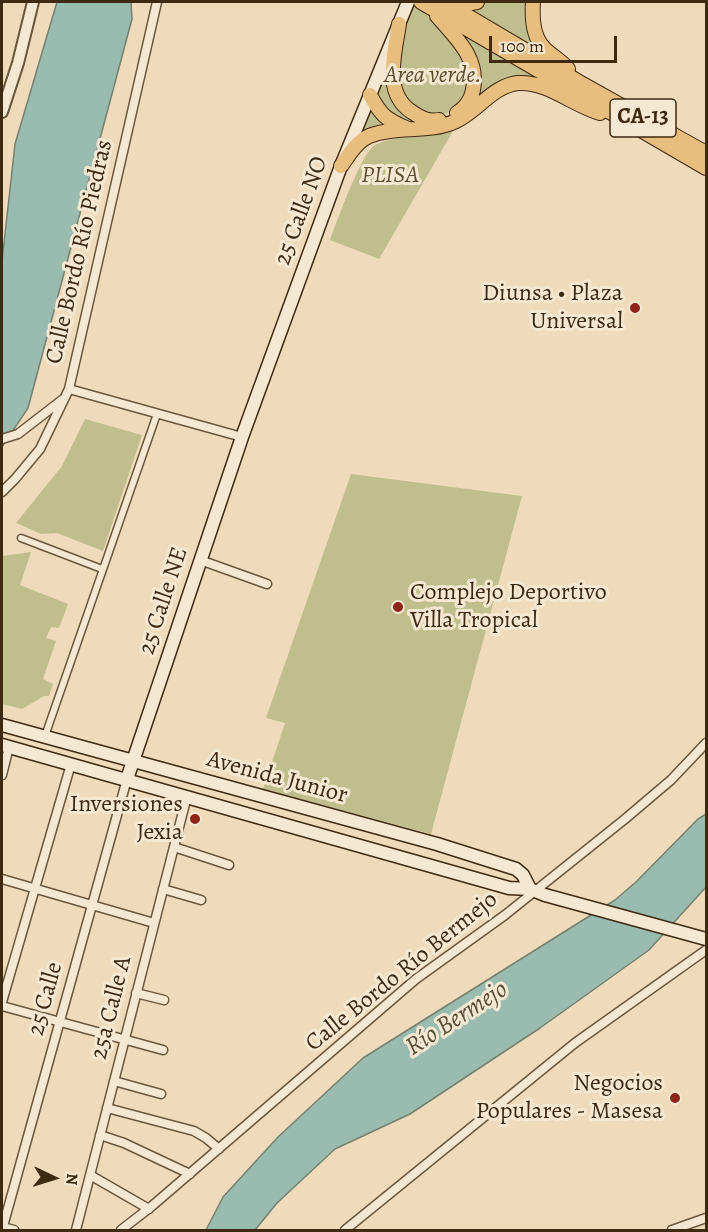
<!DOCTYPE html>
<html>
<head>
<meta charset="utf-8">
<style>
  body { margin:0 }
  #map { position:relative; width:708px; height:1232px; overflow:hidden; background:#efdbbb; font-family:Alegreya,serif }
  canvas { display:block }
  .frame { position:absolute; inset:0; border:3px solid #3e2911; pointer-events:none }
  .north { position:absolute; left:24px; top:1148px; width:60px; height:60px; -webkit-text-stroke:4px #f5e8d3; paint-order:stroke; rotate:94deg; font-size:16px; font-weight:700; line-height:24px; text-align:center; color:#3e2911 }
  .north::after { content:''; display:block; margin:auto; width:21px; height:27px; background:#3e2911; clip-path:polygon(50% 0,100% 100%,50% 72%,0 100%) }
  .scale { position:absolute; left:489px; top:36px; width:128px; height:27px; box-sizing:border-box; border:3px solid #3e2911; border-top:0; padding-left:8px; font-size:18px; line-height:21px; white-space:nowrap; color:#3e2911; -webkit-text-stroke:4px #f5e8d3; paint-order:stroke }
</style>
</head>
<body>
<div id="map">
<canvas width="708" height="1232"></canvas>
<div class="frame"></div>
<div class="north">N</div>
<div class="scale">100 m</div>
</div>
<script>
const g = document.querySelector('canvas').getContext('2d');
g.lineJoin = 'round';
function fill(path, color) { g.fillStyle = color; g.fill(path, 'evenodd'); }
function stroke(path, color, width, dash) { g.strokeStyle = color; g.lineWidth = width; g.lineCap = dash ? 'butt' : 'round'; g.setLineDash(dash || []); g.stroke(path); }
function label(font, color, halo, rows, align = 'center') {
  g.font = font + ' Alegreya,serif'; g.lineWidth = 6; g.setLineDash([]); g.textBaseline = 'middle'; g.strokeStyle = halo; g.fillStyle = color; for (const [text, x, y, turn = 0] of rows) {
    g.save(); g.translate(x, y); g.rotate((+turn || 0) * Math.PI / 180); g.textAlign = isNaN(turn) ? turn : align; if (halo) g.strokeText(text, 0, 0); g.fillText(text, 0, 0); g.restore();
  }
}
fill(new Path2D(`
  M 489,2 L 529,2 L 528,13 L 555,61 L 465,7 Z
  M 414,6 C 444,24 456,47 472,77 C 462,103 460,115 429,116 L 401,97 C 396,56 396,44 414,6 Z
  M 451,27 L 586,104 L 518,79 L 471,107 L 479,75 Z
  M 390,60 L 393,94 L 433,124 C 398,125 396,126 375,97 Z
  M 371,106 L 395,127 L 357,139 Z
  M 453,131 L 379,259 L 330,240 C 337,222 361,153 375,145 C 392,136 433,134 453,131 Z
  M 85,419 L 142,435 L 103,551 L 57,533 L 41,534 L 16,523 L 62,466 Z
  M 351,474 L 522,496 L 431,834 L 263,789 L 285,723 L 266,718 Z
  M 31,552 L 20,585 L 68,604 L 59,628 L 51,627 L 46,638 L 56,641 L 43,679 L 53,684 L 49,696 L 44,696 L 22,709 L 2,704 L 2,556 Z`), '#bfbe8c');
const water = new Path2D(`
  M 57,2 L 131,2 L 132,19 L 28,408 L 2,447 L 2,261 L 15,144 Z
  M 706,814 L 706,887 L 649,950 L 540,1028 L 410,1114 L 335,1149 L 277,1203 L 255,1230 L 206,1230 L 223,1197 L 278,1137 L 363,1058 L 615,900 L 636,882 L 698,819 Z`);
fill(water, '#9abbaf');
stroke(water, '#758170', 1.5);
const pedestrian = new Path2D(`
  M 21,538 L 102,569
  M 45,736 L 157,414`);
const minor = new Path2D(`
  M 69,389 L 242,437
  M 2,439 L 18,434 L 62,400
  M 2,492 L 15,479 L 40,449 L 69,389 L 157,2
  M 200,560 L 267,584
  M 2,775 L 9,747
  M 174,847 L 229,865
  M 2,879 L 154,923
  M 163,889 L 201,900
  M 136,993 L 164,1000
  M 2,1002 L 71,764
  M 2,1006 L 163,1050
  M 114,1081 L 161,1094
  M 107,1108 L 194,1131 L 206,1138 L 219,1149
  M 100,1135 L 124,1143 L 190,1174
  M 90,1175 L 149,1209
  M 2,1227 L 14,1230
  M 2,1230 L 127,779
  M 76,1230 L 187,796
  M 121,1230 L 152,1206 L 416,979 L 505,915 L 625,819 L 671,780 L 706,743
  M 345,1230 L 575,1043 L 706,950
  M 672,1230 L 706,1218`);
const tertiary = new Path2D(`
  M 2,112 L 18,63 L 33,2`);
const secondary = new Path2D(`
  M 2,725 L 437,844 L 516,869 L 523,875 L 530,889
  M 2,745 L 509,888 L 530,889 L 545,895 L 706,939
  M 127,779 L 242,437 L 341,166 L 408,2`);
const trunk = new Path2D(`
  M 421,2 L 706,168
  M 444,2 L 579,82 L 706,153
  M 446,2 L 471,3 L 477,2
  M 533,2 C 532,16 532,35 543,47 C 550,55 561,60 568,69
  M 437,16 C 457,39 479,58 473,90 C 471,100 465,108 457,113
  M 399,24 C 395,52 382,93 412,112 C 421,118 428,122 439,120
  M 370,95 C 381,115 385,119 406,128
  M 341,166 C 349,155 356,142 369,136 C 397,125 429,134 456,121 C 478,111 492,86 518,83 C 547,81 574,106 600,113`);
stroke(pedestrian, '#6a563c', 9);
stroke(minor, '#6a563c', 11);
stroke(tertiary, '#6a563c', 14);
stroke(secondary, '#3e2911', 15);
stroke(trunk, '#3e2911', 16);
stroke(pedestrian, '#f5e8d3', 6);
stroke(minor, '#f5e8d3', 8);
stroke(tertiary, '#f5e8d3', 10);
stroke(secondary, '#f5e8d3', 12);
stroke(trunk, '#e8be7e', 14);
for (const [x, y, r, color] of [
  [635,308,6,"#8f2418"],
  [398,607,6,"#8f2418"],
  [195,819,6,"#8f2418"],
  [675,1098,6,"#8f2418"]
]) { const dot = new Path2D(); dot.arc(x, y, r, 0, 2 * Math.PI); g.fillStyle = color; g.fill(dot); stroke(dot, '#f5e8d3', 2); }
for (const [x, y, w] of [
  [643,118,66]
]) { const box = new Path2D(); box.roundRect(x - w / 2, y - 19, w, 38, 4.5); g.fillStyle = '#f5e8d3'; g.fill(box); stroke(box, '#3e2911', 1.5); }
label('bold 22px', '#3e2911', null, [
  ["CA-13",643,118]
]);
label('italic 24px', '#5e4e30', '#f5e8d3', [
  ["Area verde.",433,76],
  ["PLISA",390,176]
]);
label('24px', '#3e2911', '#f5e8d3', [
  ["25 Calle NO",302,211,-70],
  ["Calle Bordo Río Piedras",80,252,-77],
  ["25 Calle NE",164,601,-72],
  ["Avenida Junior",277,778,15],
  ["Calle Bordo Río Bermejo",402,972,-39],
  ["25 Calle",46,999,-75],
  ["25a Calle A",112,1008,-76]
]);
label('24px', '#3e2911', '#f5e8d3', [
  ["Diunsa • Plaza",623,294],
  ["Universal",623,322],
  ["Complejo Deportivo",410,593,"left"],
  ["Villa Tropical",410,621,"left"],
  ["Inversiones",183,805],
  ["Jexia",183,833],
  ["Negocios",663,1084],
  ["Populares - Masesa",663,1112]
], 'right');
label('italic 26px', '#554e38', '#f5e8d3', [
  ["Río Bermejo",457,1019,-33]
]);
</script>
</body>
</html>
